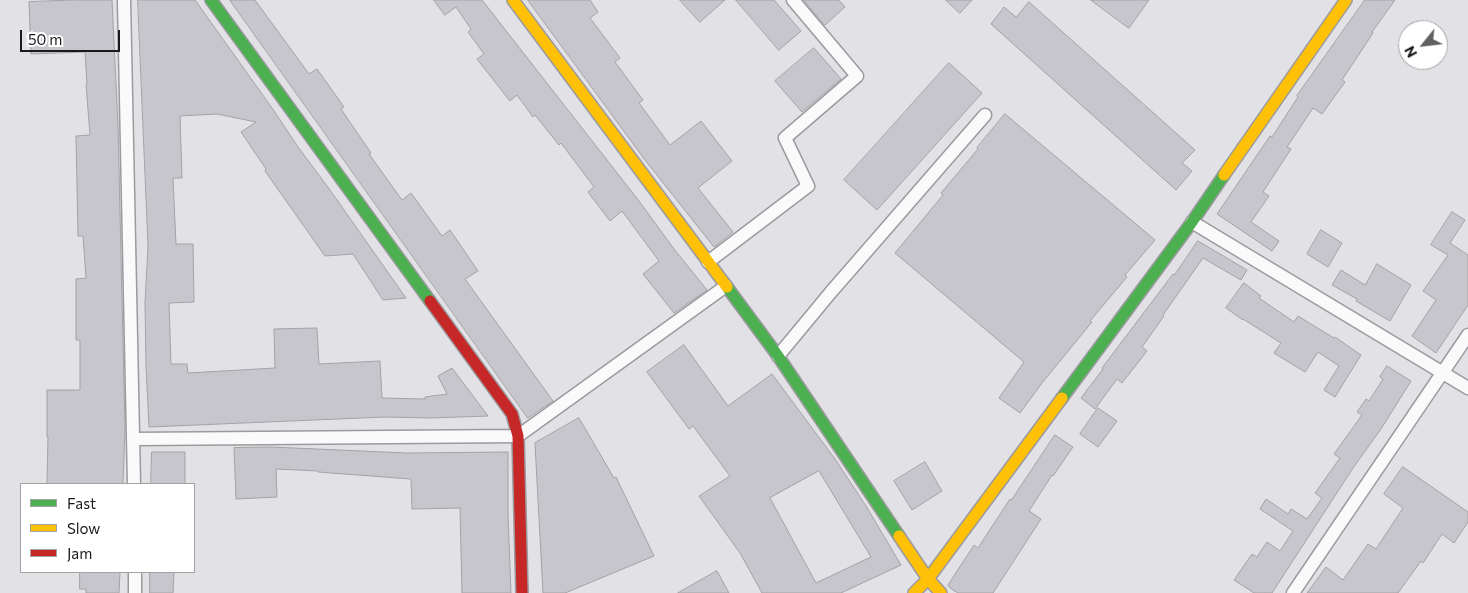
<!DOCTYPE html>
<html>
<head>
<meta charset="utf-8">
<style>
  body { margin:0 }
  #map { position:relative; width:1468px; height:593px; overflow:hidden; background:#e2e1e5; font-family:Commissioner,sans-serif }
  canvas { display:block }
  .legend { position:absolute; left:20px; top:483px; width:175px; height:90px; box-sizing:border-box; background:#fff; border:1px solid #a3a3a4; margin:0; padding:6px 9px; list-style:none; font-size:15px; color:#1a191c }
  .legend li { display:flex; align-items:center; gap:10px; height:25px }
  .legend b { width:25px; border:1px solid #a3a3a4 }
  .north { position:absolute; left:1398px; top:20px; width:50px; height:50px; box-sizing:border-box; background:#fff; border:1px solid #a3a3a4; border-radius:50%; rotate:241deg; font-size:14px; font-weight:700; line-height:20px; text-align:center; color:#1a191c }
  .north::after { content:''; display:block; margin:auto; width:18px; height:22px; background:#605f62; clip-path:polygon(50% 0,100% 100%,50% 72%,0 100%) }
  .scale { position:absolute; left:20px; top:30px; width:100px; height:22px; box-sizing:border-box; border:2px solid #1a191c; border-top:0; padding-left:6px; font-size:15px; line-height:18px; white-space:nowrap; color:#1a191c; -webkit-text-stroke:4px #fff; paint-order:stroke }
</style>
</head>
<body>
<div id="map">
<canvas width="1468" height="593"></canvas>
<ul class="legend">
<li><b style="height:6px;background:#4caf50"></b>Fast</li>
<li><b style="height:6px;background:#ffc107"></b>Slow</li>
<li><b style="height:6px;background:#c62828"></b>Jam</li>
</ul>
<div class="north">N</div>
<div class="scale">50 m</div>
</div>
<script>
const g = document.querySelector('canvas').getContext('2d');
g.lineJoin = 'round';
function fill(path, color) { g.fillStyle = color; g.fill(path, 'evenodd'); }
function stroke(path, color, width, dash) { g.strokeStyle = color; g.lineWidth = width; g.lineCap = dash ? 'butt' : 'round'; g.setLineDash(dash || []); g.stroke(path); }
const building = new Path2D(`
  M 73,0 L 112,0 L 118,126 L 125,428 L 123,484 L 47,484 L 48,437 L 47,437 L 47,390 L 80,390 L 80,340 L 76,340 L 76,279 L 86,278 L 83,236 L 78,236 L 76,136 L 90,135 L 86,84 L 87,84 L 85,52 L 31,54 L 29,2 Z
  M 138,0 L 195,0 L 272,108 L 298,147 L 330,190 L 406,298 L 383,300 L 353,254 L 325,256 L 265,171 L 266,169 L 241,132 L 256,122 L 217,114 L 180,116 L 182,178 L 173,178 L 176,244 L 193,244 L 194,302 L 169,303 L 171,364 L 187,364 L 188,373 L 275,368 L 274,329 L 317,328 L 319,364 L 380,361 L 382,398 L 425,399 L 425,397 L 447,394 L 438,376 L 452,368 L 488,416 L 431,418 L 385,417 L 149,427 L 146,366 L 145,303 L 148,247 Z
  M 230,0 L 255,0 L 309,74 L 317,69 L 344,107 L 341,109 L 371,153 L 369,154 L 402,200 L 411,193 L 442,236 L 450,230 L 478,271 L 465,279 L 553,401 L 528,418 Z
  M 434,0 L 482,0 L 639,201 L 674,249 L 707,290 L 674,313 L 643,274 L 659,261 L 622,211 L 610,221 L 588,192 L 594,187 L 561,143 L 559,145 L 535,115 L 533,117 L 517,95 L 510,101 L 477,59 L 484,54 L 468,32 L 471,29 L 456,7 L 445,15 Z
  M 528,0 L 590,0 L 598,12 L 590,18 L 620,58 L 615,62 L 643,100 L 639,103 L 670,145 L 701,121 L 732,161 L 698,188 L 733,232 L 714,247 L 645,160 Z
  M 680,0 L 725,0 L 700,22 Z
  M 736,0 L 774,0 L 801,31 L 779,50 Z
  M 804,0 L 839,0 L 845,7 L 825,25 Z
  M 946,0 L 972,0 L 960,13 Z
  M 1091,0 L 1149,0 L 1129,28 Z
  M 1365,0 L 1395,0 L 1372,32 L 1373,33 L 1342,80 L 1345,82 L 1322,114 L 1313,108 L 1287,147 L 1291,149 L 1263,192 L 1269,196 L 1251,222 L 1279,241 L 1272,251 L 1217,214 L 1270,136 L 1272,137 L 1298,97 L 1297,96 Z
  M 1029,2 L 1195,150 L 1182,163 L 1192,171 L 1176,190 L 991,24 L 1004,7 L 1016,17 Z
  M 814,48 L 841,79 L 802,112 L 775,81 Z
  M 949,63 L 982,93 L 877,210 L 844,180 Z
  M 1005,114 L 1155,240 L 1125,275 L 1127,277 L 1090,321 L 1092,322 L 1042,383 L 1020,413 L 999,398 L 1024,362 L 895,253 L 943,195 L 941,193 L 978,149 L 977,148 Z
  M 1452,212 L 1465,220 L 1450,243 L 1468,255 L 1468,305 L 1436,353 L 1412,336 L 1436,300 L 1423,291 L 1448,255 L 1431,245 Z
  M 1321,230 L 1342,243 L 1328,267 L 1307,254 Z
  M 1198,241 L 1247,270 L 1241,280 L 1203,258 L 1163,315 L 1164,316 L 1142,347 L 1147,351 L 1122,383 L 1117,379 L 1095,409 L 1081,398 L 1103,369 L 1102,368 L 1173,274 L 1174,275 Z
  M 1377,264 L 1411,285 L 1390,321 L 1356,301 L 1357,299 L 1332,285 L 1341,270 L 1365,285 Z
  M 1244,283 L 1261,296 L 1259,298 L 1294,322 L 1298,316 L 1334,338 L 1335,337 L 1361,355 L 1335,397 L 1324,390 L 1339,366 L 1318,352 L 1305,372 L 1274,353 L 1281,343 L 1243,319 L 1243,320 L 1226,308 Z
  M 684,345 L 728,406 L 772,374 L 835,459 L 866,506 L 901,565 L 841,593 L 762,593 L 740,553 L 699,496 L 730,476 L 693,426 L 689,429 L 647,372 ZM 819,471 L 871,557 L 816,583 L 770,498 Z
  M 1387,366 L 1411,381 L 1381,429 L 1353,468 L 1272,593 L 1254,593 L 1234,580 L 1252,554 L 1257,557 L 1267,542 L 1280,551 L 1293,531 L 1260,509 L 1266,499 L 1288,514 L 1291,509 L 1307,519 L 1322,498 L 1315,493 L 1340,458 L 1334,454 L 1362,415 L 1357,412 L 1366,399 L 1369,401 L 1383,379 L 1380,377 Z
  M 1098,408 L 1117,421 L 1098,447 L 1080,434 Z
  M 579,418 L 614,478 L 616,477 L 654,556 L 565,593 L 543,593 L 535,443 Z
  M 1055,435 L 1073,447 L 1053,476 L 1052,475 L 1029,511 L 1041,519 L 993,593 L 958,593 L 950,588 L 948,585 L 974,545 L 978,548 L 1010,499 L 1011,500 Z
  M 271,447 L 407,453 L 508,452 L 508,515 L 511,593 L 462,593 L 460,508 L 412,509 L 411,479 L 318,472 L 318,471 L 276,469 L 277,497 L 236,499 L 234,448 Z
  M 152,452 L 185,452 L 185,484 L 151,484 Z
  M 925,462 L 942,491 L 912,510 L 894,481 Z
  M 1403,467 L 1468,512 L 1468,522 L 1454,543 L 1442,534 L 1423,563 L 1421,561 L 1398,593 L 1307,593 L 1326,567 L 1343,580 L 1368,544 L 1376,549 L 1403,508 L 1384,494 Z
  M 717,571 L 729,593 L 678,593 Z
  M 80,572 L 120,572 L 119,593 L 86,593 L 86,589 L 80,589 Z
  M 150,572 L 174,572 L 173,593 L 150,593 Z`);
fill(building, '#c8c6cd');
stroke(building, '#a3a2a5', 1);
const street = new Path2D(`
  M 124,0 L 134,484
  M 1192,222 L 1468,388
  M 708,262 L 808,186 L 785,138 L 857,76 L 793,0
  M 778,356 L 831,292 L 985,115
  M 134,439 L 518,436 L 726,286
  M 135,572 L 135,593
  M 1293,593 L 1468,335`);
const fast = new Path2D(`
  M 211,0 L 430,301
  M 727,287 L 778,356 L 899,536
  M 1062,398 L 1192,222 L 1224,175`);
const slow = new Path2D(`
  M 513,0 L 727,287
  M 1224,175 L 1346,0
  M 899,536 L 928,579 L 1062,398
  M 914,593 L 928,579 L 941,593`);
const jam = new Path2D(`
  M 430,301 L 512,414 L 518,436 L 522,593`);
stroke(street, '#9b9a9e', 15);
stroke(fast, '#9b9a9e', 14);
stroke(slow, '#9b9a9e', 14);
stroke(jam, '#9b9a9e', 14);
stroke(street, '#fbfafb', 12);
stroke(fast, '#4caf50', 11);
stroke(slow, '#ffc107', 11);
stroke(jam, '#c62828', 11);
</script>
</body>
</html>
